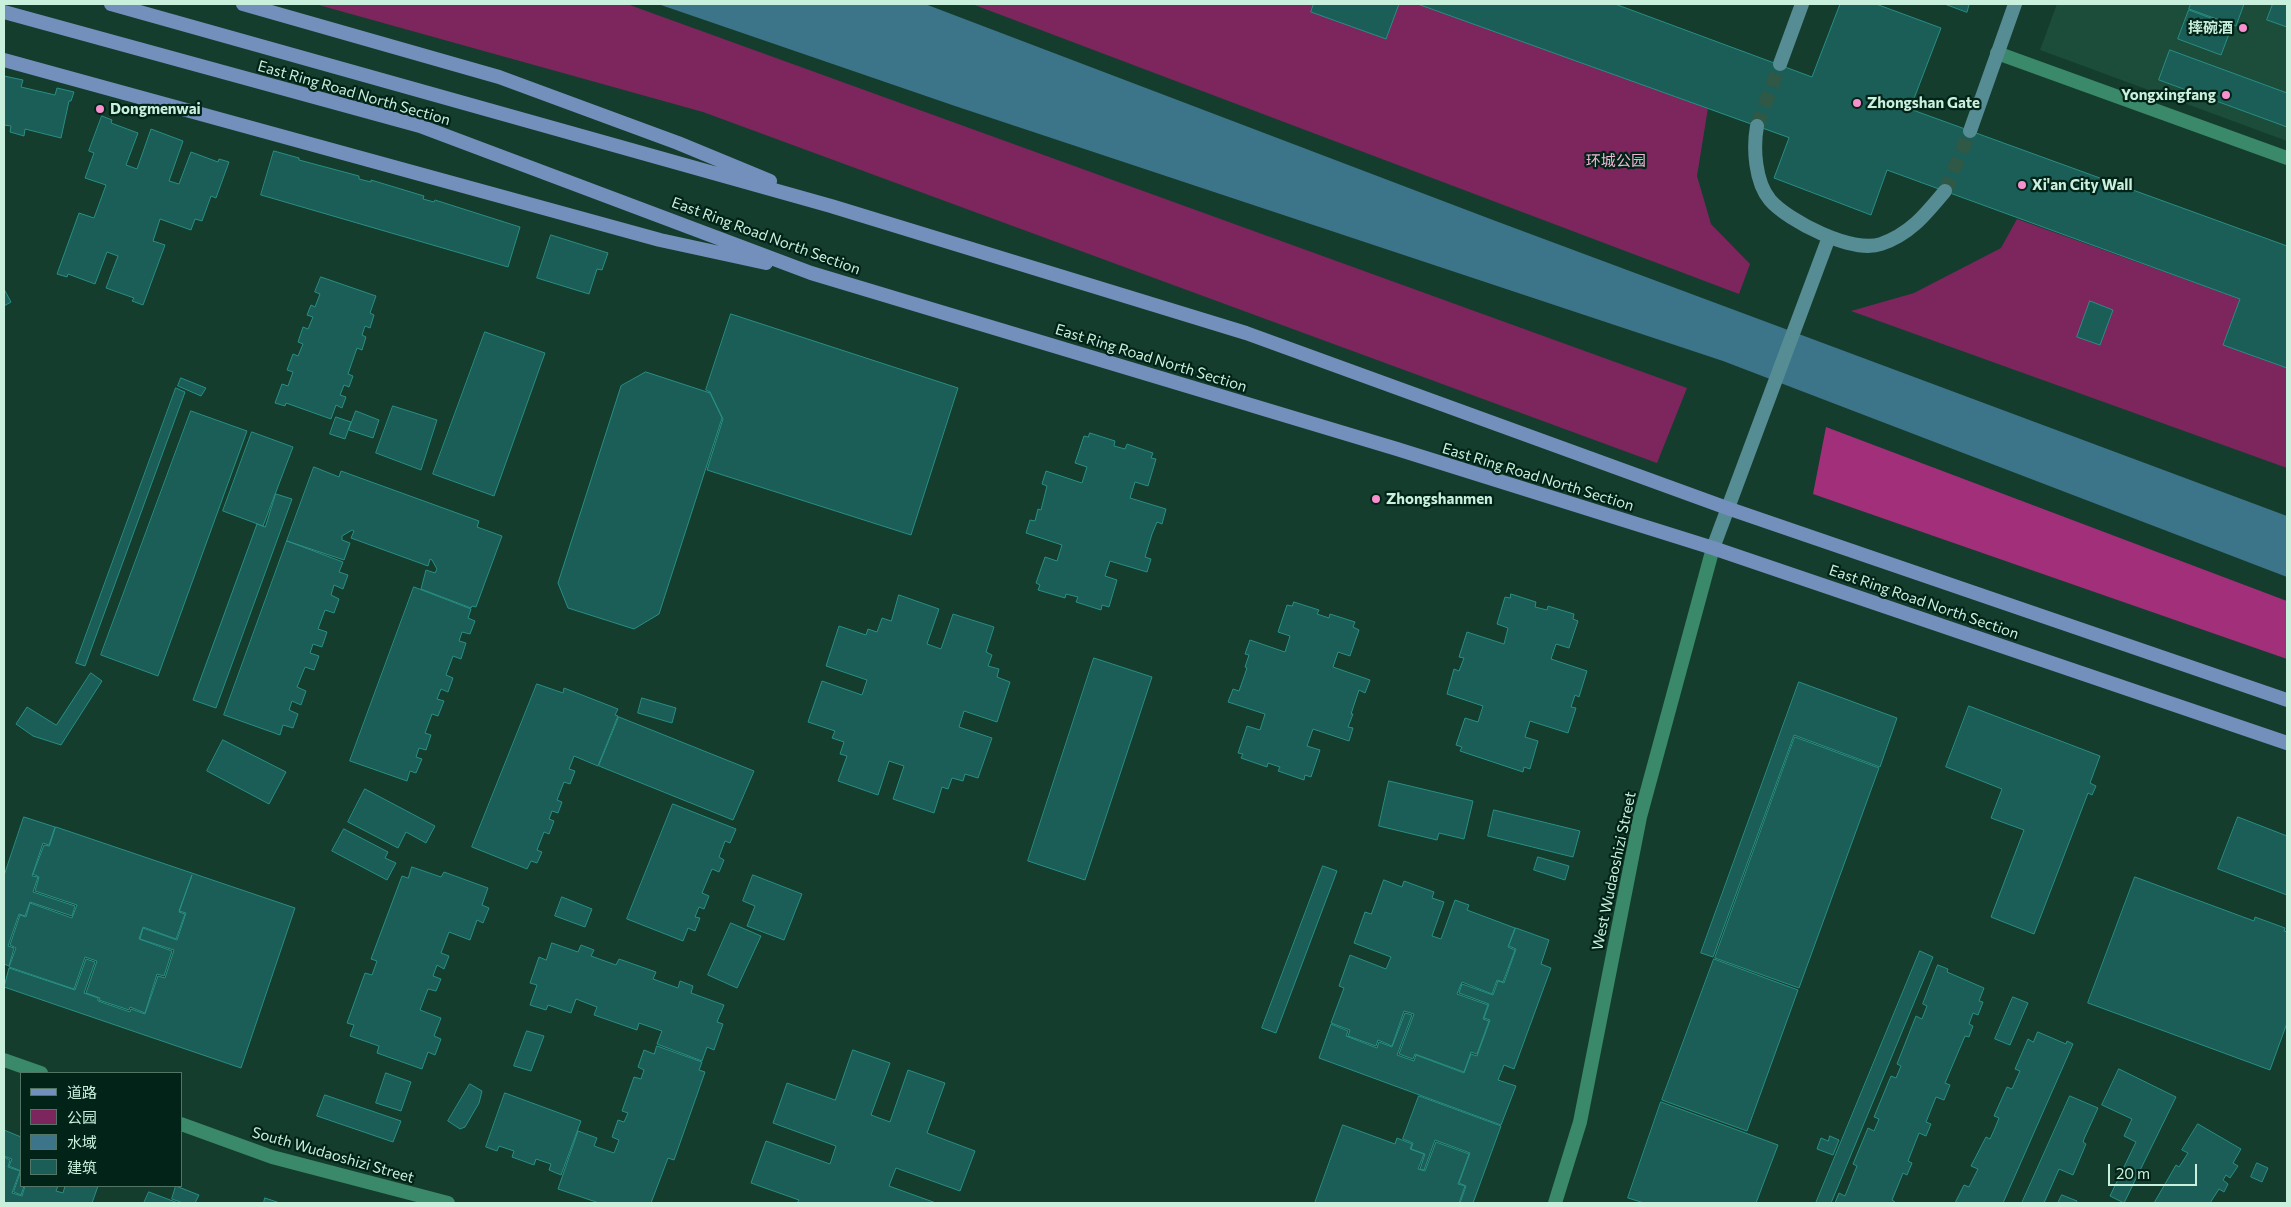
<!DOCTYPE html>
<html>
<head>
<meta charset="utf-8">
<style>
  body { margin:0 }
  #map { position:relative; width:2291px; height:1207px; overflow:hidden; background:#143d2d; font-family:Commissioner,"Noto Sans SC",sans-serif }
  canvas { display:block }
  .frame { position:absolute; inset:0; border:5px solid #c9efdd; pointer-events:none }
  .legend { position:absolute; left:20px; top:1072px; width:162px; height:115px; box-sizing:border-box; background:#022317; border:1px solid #527566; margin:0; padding:6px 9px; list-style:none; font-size:15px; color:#c9efdd }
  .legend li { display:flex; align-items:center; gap:10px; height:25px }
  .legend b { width:25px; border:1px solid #527566 }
  .scale { position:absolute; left:2108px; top:1164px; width:89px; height:22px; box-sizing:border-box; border:2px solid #c9efdd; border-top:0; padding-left:6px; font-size:15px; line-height:18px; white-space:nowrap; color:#c9efdd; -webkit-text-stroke:4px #022317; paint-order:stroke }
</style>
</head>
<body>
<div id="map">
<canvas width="2291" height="1207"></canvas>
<div class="frame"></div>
<ul class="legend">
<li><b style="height:6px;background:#738fbc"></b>道路</li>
<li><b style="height:14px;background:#7c265d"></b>公园</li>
<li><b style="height:14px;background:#3c7489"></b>水域</li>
<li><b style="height:14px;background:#1a5e57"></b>建筑</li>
</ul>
<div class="scale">20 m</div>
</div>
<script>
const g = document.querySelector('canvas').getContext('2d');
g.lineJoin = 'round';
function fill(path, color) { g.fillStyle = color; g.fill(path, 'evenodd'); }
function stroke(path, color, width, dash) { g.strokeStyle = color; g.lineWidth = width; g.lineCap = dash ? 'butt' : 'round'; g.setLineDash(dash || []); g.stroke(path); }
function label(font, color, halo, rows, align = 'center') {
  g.font = font + ' Commissioner,"Noto Sans SC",sans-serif'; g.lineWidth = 4.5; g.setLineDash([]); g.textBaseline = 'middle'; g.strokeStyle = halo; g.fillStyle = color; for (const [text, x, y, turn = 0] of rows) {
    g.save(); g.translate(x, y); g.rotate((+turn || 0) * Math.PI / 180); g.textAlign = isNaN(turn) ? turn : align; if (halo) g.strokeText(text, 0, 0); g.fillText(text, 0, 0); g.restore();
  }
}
fill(new Path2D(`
  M 2057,4 L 2287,4 L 2287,141 L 2040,50 Z`), '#1c4c3a');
fill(new Path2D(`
  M 315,4 L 627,4 L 1687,388 L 1657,463 L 703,112 Z
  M 972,4 L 1314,4 L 1311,11 L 1386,38 L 1399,4 L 1418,4 L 1708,108 L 1697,176 L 1711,224 L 1750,264 L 1739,294 Z
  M 2017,219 L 2240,299 L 2223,344 L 2287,368 L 2287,468 L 1851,311 L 1914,293 L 2001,248 Z`), '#7c265d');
fill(new Path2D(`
  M 1826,427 L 2287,601 L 2287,659 L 1813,494 Z`), '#a12f79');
fill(new Path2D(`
  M 658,4 L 925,4 L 1493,220 L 2287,516 L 2287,577 L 1723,361 L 955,106 Z`), '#3c7489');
const building = new Path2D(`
  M 1314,4 L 1399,4 L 1386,39 L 1311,12 Z
  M 1418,4 L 1615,4 L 1812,77 L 1840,4 L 1876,4 L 1941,28 L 1910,109 L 2287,246 L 2287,368 L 2223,345 L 2240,299 L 1887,170 L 1871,215 L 1774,178 L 1789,138 Z
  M 1945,4 L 1965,4 L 1969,5 L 1967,12 Z
  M 2191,4 L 2244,4 L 2236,26 L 2189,9 Z
  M 2273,4 L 2287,4 L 2287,27 L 2267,20 Z
  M 2189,10 L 2232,26 L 2221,55 L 2178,39 Z
  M 2170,50 L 2287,93 L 2287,127 L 2159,80 Z
  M 4,76 L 23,80 L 21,87 L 55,95 L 57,88 L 74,92 L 71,101 L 69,101 L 61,138 L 25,129 L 24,136 L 10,132 L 11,126 L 4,125 Z
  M 102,116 L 112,120 L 111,123 L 138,133 L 126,165 L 137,169 L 151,129 L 183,141 L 169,181 L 179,184 L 191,152 L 218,162 L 219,159 L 229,162 L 216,198 L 211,196 L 202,221 L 195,219 L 191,230 L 160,219 L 153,241 L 165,245 L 143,305 L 132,301 L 134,298 L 106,288 L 118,256 L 107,252 L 95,284 L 68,274 L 67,277 L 57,274 L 79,213 L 94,218 L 106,185 L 85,178 L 94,153 L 89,151 Z
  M 274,151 L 299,158 L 299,160 L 359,176 L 359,179 L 371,182 L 371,180 L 424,196 L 423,199 L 434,202 L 435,200 L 520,227 L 508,267 L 261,195 Z
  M 551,235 L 608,253 L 602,270 L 597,269 L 589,294 L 537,278 Z
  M 321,277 L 376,296 L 370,313 L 374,315 L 370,328 L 365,326 L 362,335 L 366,337 L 362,350 L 357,348 L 348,374 L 353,376 L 349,387 L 344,385 L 340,395 L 346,397 L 342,408 L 336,405 L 331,419 L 286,403 L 285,406 L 275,403 L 282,384 L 288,386 L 293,372 L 287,370 L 293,354 L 298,356 L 303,344 L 298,342 L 303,327 L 308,329 L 313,317 L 307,315 L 311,305 L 315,307 L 320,294 L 315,292 Z
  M 4,289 L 11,302 L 4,306 Z
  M 2090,301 L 2113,310 L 2100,345 L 2077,337 Z
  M 731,314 L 958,388 L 911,535 L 707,470 L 723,419 L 710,392 L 706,390 Z
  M 485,332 L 545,353 L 494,496 L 433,474 Z
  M 646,372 L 710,393 L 722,418 L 659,614 L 634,629 L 568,608 L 558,583 L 621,386 Z
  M 181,378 L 206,388 L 201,396 L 178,386 Z
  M 176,388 L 185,392 L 85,666 L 76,663 Z
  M 393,406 L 437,420 L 421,470 L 376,453 Z
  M 191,411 L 247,431 L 158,676 L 101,655 Z
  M 356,411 L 379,420 L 373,438 L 349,430 Z
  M 336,417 L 351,422 L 345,439 L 330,434 Z
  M 252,432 L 293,447 L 263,526 L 223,511 Z
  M 1090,433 L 1115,441 L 1114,446 L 1125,449 L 1127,444 L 1153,453 L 1151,458 L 1156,459 L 1148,486 L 1135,482 L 1130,498 L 1166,509 L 1162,524 L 1157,522 L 1152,534 L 1145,557 L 1151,559 L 1147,572 L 1110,561 L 1105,576 L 1117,580 L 1109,607 L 1102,605 L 1101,610 L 1076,602 L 1078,597 L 1066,594 L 1065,598 L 1038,590 L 1040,585 L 1036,583 L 1045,557 L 1057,561 L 1062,545 L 1026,533 L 1030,520 L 1035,521 L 1038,509 L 1041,510 L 1047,486 L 1042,484 L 1046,471 L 1082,483 L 1087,467 L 1075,463 L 1084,436 L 1088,437 Z
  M 314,467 L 339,477 L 341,471 L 479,521 L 477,527 L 502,536 L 476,607 L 472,606 L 471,608 L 421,589 L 426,570 L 435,573 L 437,569 L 432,560 L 430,559 L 428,566 L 351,538 L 354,531 L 352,530 L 342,536 L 342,540 L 350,543 L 344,560 L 287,541 Z
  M 276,494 L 292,499 L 216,708 L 193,700 L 257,524 L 265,527 Z
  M 287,541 L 343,562 L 339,572 L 348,575 L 343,589 L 334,585 L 331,595 L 339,599 L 334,613 L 325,610 L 318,629 L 327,632 L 322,647 L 313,644 L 310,653 L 319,656 L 314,670 L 305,667 L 297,687 L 306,691 L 301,705 L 292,701 L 289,710 L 298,714 L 293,728 L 283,725 L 280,735 L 224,715 Z
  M 414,587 L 471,609 L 468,618 L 475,621 L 470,634 L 462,632 L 459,641 L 466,643 L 461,659 L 453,656 L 446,675 L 453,678 L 448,692 L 441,689 L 437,699 L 444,701 L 438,716 L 432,714 L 425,733 L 431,735 L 426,750 L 419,748 L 416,757 L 422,759 L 416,773 L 410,771 L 407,781 L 350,761 Z
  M 1511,594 L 1536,602 L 1535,607 L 1547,610 L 1548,606 L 1574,614 L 1573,619 L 1578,621 L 1569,648 L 1556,644 L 1551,659 L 1587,671 L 1579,697 L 1575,695 L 1571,707 L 1576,708 L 1568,733 L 1530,721 L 1525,737 L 1538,741 L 1530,769 L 1524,767 L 1523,772 L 1460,751 L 1462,747 L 1456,745 L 1465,718 L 1478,722 L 1483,706 L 1447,694 L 1454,669 L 1459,671 L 1464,658 L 1459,657 L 1467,632 L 1504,644 L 1508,628 L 1497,624 L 1505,597 L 1510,598 Z
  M 899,595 L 939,609 L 927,644 L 941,649 L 953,614 L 994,627 L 986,652 L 992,655 L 988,666 L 999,669 L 997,677 L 1010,682 L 997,722 L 964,711 L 959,727 L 992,738 L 978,778 L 965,774 L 963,781 L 952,778 L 948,789 L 942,787 L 934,813 L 893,799 L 904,766 L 889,761 L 878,795 L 838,781 L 847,756 L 840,754 L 844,742 L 832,738 L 835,731 L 808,722 L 822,681 L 862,695 L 867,680 L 826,666 L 839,626 L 866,635 L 868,629 L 877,632 L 882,618 L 891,621 Z
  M 1294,602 L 1319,610 L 1317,614 L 1329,618 L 1330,614 L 1355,622 L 1353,627 L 1359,630 L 1350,656 L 1338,652 L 1333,667 L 1370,680 L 1365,693 L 1359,690 L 1351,714 L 1353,714 L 1348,727 L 1353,728 L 1349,741 L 1313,729 L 1307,746 L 1320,750 L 1311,777 L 1305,775 L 1304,780 L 1278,771 L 1280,767 L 1268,763 L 1267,767 L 1241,758 L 1243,754 L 1238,753 L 1247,726 L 1260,730 L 1265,714 L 1228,702 L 1233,689 L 1239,691 L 1247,668 L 1245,667 L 1249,655 L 1245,654 L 1250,640 L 1285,652 L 1290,636 L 1278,632 L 1287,605 L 1292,606 Z
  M 1094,658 L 1152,677 L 1085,880 L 1028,861 Z
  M 91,673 L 102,681 L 61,745 L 33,736 L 16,724 L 27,707 L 56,725 Z
  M 1799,682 L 1897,718 L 1880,767 L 1794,735 L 1713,957 L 1701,953 Z
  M 537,684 L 563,693 L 564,688 L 618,709 L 615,715 L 618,716 L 598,766 L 574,756 L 569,769 L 575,771 L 570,784 L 564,782 L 557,800 L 562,802 L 558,813 L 552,811 L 549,819 L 554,821 L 549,834 L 544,832 L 537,850 L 542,852 L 537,863 L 531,861 L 527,869 L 472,847 Z
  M 642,698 L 676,708 L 672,723 L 638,713 Z
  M 1969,706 L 2100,756 L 2090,783 L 2096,786 L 2092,795 L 2088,793 L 2034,934 L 1991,917 L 2024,830 L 1991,818 L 2002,789 L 1946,767 Z
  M 619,717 L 754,771 L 733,820 L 599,766 Z
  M 1795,737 L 1879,768 L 1799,988 L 1715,958 Z
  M 223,740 L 286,772 L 269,804 L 207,771 Z
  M 1389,781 L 1473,801 L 1464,839 L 1439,833 L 1437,840 L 1379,826 Z
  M 365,789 L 435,826 L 426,843 L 406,832 L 398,848 L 348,822 Z
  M 673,804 L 736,829 L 730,843 L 725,841 L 719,857 L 724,860 L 719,872 L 712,869 L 702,893 L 709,896 L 704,909 L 699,907 L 695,917 L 700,918 L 695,931 L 688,928 L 683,941 L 627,919 Z
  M 1494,810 L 1580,831 L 1573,857 L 1488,836 Z
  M 24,817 L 55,827 L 49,845 L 43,843 L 32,876 L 38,877 L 33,892 L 75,906 L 72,916 L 30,902 L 25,916 L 19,914 L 8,946 L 14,948 L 9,966 L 4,964 L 4,876 Z
  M 2238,817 L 2287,836 L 2287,895 L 2218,869 Z
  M 56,827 L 295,908 L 241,1068 L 4,987 L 9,968 L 75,990 L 86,959 L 95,962 L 84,993 L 98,998 L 98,1001 L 130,1012 L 131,1009 L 145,1014 L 158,976 L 165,978 L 174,950 L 140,939 L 143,928 L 177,940 L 186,913 L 179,911 L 192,875 L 179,912 L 185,914 L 176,939 L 143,927 L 139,939 L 172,951 L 164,976 L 157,974 L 145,1013 L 130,1007 L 129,1010 L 99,1000 L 100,998 L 86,993 L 97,961 L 85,957 L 74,989 L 9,967 L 16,948 L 10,945 L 20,915 L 26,917 L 30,903 L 72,918 L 77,905 L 35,891 L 39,877 L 33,874 L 44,845 L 49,846 Z
  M 344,829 L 388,852 L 385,858 L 396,863 L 387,880 L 332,851 Z
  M 1538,857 L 1569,866 L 1565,880 L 1534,870 Z
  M 1323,866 L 1337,871 L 1276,1033 L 1262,1028 Z
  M 412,867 L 441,877 L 444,872 L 488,888 L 482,905 L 489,908 L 483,923 L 477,920 L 470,940 L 449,932 L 441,953 L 449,956 L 444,969 L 437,965 L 433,976 L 441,979 L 436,991 L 428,989 L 420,1010 L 441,1018 L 434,1036 L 441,1039 L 435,1055 L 428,1052 L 422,1069 L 377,1053 L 379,1046 L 350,1036 L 354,1025 L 347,1023 L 365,973 L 372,975 L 377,961 L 371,959 L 402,876 L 408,878 Z
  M 753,875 L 802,894 L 784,940 L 747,926 L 755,906 L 743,901 Z
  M 2135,877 L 2254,921 L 2255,917 L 2285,928 L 2284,931 L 2287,932 L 2287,1023 L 2270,1070 L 2088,1003 Z
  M 1384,880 L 1402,887 L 1404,881 L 1434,892 L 1432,898 L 1444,902 L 1432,936 L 1441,939 L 1455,900 L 1469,905 L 1467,910 L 1515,928 L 1508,947 L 1515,950 L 1503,982 L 1497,980 L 1492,994 L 1462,982 L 1457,994 L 1488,1005 L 1483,1019 L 1489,1021 L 1477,1054 L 1471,1052 L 1464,1072 L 1415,1054 L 1413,1059 L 1399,1054 L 1414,1014 L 1404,1011 L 1392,1046 L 1378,1040 L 1376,1046 L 1348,1036 L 1350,1030 L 1331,1023 L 1344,988 L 1339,986 L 1350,955 L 1386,969 L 1391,957 L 1354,943 L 1365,912 L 1371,914 Z
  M 562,897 L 592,909 L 585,927 L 555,916 Z
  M 731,923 L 761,936 L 737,988 L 708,975 Z
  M 1516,928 L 1549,940 L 1541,964 L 1551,968 L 1514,1069 L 1504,1065 L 1498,1080 L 1516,1086 L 1501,1125 L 1319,1058 L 1331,1024 L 1348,1031 L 1346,1036 L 1377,1048 L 1379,1042 L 1392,1047 L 1405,1013 L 1412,1015 L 1397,1055 L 1414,1061 L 1416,1055 L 1464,1073 L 1471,1054 L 1477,1056 L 1490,1020 L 1484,1018 L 1489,1004 L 1459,993 L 1462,984 L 1493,995 L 1498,981 L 1504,983 L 1516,949 L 1509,946 Z
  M 552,943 L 578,952 L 581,945 L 594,950 L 591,956 L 616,965 L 619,959 L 656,972 L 653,979 L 678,988 L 680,981 L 693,986 L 691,993 L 724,1005 L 717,1022 L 723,1024 L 714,1050 L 707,1047 L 702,1061 L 657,1044 L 662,1031 L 639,1023 L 637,1030 L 594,1015 L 597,1007 L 576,999 L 571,1013 L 548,1005 L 546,1010 L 530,1005 L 537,985 L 530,983 L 539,957 L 546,960 Z
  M 1920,951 L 1933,957 L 1831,1203 L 1816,1203 Z
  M 1714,959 L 1798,990 L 1747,1131 L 1662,1100 Z
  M 1938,965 L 1948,969 L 1947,972 L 1984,988 L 1979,1001 L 1983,1002 L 1978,1015 L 1973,1013 L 1969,1024 L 1973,1026 L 1969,1037 L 1965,1036 L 1945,1083 L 1950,1085 L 1944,1100 L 1936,1097 L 1926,1122 L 1931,1124 L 1926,1136 L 1919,1133 L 1908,1161 L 1912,1163 L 1907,1175 L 1903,1173 L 1892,1200 L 1895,1202 L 1895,1203 L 1835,1203 L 1839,1193 L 1845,1196 L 1857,1166 L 1853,1164 L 1868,1128 L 1874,1131 L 1879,1119 L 1874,1117 L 1891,1076 L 1896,1078 L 1901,1066 L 1897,1064 L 1916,1016 L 1922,1019 L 1927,1006 L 1923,1004 Z
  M 2013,997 L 2028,1003 L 2010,1045 L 1995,1039 Z
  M 527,1031 L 544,1036 L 531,1071 L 514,1066 Z
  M 2038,1032 L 2066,1044 L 2067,1041 L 2073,1044 L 2003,1203 L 1955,1203 L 1964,1185 L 1969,1187 L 1978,1169 L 1971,1166 L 1986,1137 L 1990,1139 L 1995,1128 L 1999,1118 L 1994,1116 L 2007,1087 L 2012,1089 L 2020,1071 L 2015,1069 L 2028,1039 L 2033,1042 Z
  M 657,1046 L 702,1062 L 699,1070 L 705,1072 L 674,1160 L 668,1158 L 651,1203 L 599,1203 L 558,1189 L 578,1131 L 597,1138 L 594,1146 L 614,1153 L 619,1140 L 612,1137 L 618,1120 L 624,1122 L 628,1113 L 622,1111 L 634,1077 L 641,1079 L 644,1070 L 638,1067 L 644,1050 L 654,1054 Z
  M 853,1050 L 890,1063 L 871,1115 L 890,1122 L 908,1070 L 945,1083 L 927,1133 L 975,1151 L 960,1191 L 896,1168 L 889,1186 L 936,1203 L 797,1203 L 799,1200 L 751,1183 L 766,1141 L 830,1164 L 836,1146 L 773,1123 L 787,1083 L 835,1100 Z
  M 2119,1069 L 2176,1097 L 2124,1203 L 2110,1196 L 2136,1142 L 2124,1136 L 2132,1119 L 2102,1105 Z
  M 386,1073 L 411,1082 L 401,1111 L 376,1103 Z
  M 470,1084 L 482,1091 L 479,1103 L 465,1127 L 460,1129 L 448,1121 Z
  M 505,1093 L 581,1121 L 561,1175 L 549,1170 L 551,1164 L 536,1159 L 534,1165 L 512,1157 L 514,1151 L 499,1146 L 497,1151 L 486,1147 Z
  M 325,1095 L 401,1121 L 393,1142 L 317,1116 Z
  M 1419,1096 L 1501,1126 L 1473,1203 L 1460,1203 L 1466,1186 L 1459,1183 L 1470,1153 L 1435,1140 L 1424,1170 L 1420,1169 L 1425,1154 L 1411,1149 L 1413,1143 L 1403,1139 Z
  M 2070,1096 L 2098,1108 L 2084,1139 L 2083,1142 L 2086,1144 L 2073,1175 L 2059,1169 L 2044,1203 L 2022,1203 Z
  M 1661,1102 L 1778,1145 L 1756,1203 L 1644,1203 L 1628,1198 Z
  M 2198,1124 L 2241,1149 L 2233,1163 L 2238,1166 L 2230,1178 L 2226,1175 L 2223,1180 L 2228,1184 L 2224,1192 L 2219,1189 L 2210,1203 L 2154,1203 L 2176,1165 L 2179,1167 L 2188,1153 L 2182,1150 Z
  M 1343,1125 L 1395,1144 L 1397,1138 L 1412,1144 L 1410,1149 L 1424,1154 L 1418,1169 L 1425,1171 L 1436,1142 L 1469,1154 L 1458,1184 L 1465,1186 L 1459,1203 L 1315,1203 Z
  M 4,1130 L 21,1137 L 21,1171 L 9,1166 L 12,1159 L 4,1156 Z
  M 1830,1136 L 1839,1140 L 1833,1155 L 1817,1149 L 1821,1138 L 1828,1141 Z
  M 4,1157 L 10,1160 L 8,1167 L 20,1171 L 12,1193 L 22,1196 L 25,1186 L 58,1186 L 56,1191 L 63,1193 L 65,1186 L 98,1186 L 92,1203 L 4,1203 Z
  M 2257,1163 L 2268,1168 L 2262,1182 L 2251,1177 Z
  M 21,1171 L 21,1186 L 24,1186 L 21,1195 L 14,1192 Z
  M 176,1186 L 199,1195 L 195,1203 L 183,1203 L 172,1199 Z
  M 149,1192 L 178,1203 L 144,1203 Z
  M 2062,1195 L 2077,1201 L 2076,1203 L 2058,1203 Z
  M 265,1198 L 280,1203 L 264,1203 Z`);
fill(building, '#1a5e57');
stroke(building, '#298e84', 1);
stroke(new Path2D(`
  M 1757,126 L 1780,64
  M 1945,191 L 1970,131`), '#2f5847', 14, [14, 7]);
stroke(new Path2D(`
  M 4,1060 L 41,1073
  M 181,1124 L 272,1157 L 448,1203`), '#3a896a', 14);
stroke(new Path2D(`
  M 1997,53 L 2287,158
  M 1555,1203 L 1580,1122 L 1640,817 L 1713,548`), '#3a896a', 14);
stroke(new Path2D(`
  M 1780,64 L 1802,4
  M 1757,126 C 1753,148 1755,182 1770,200 C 1788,221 1853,254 1881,244 C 1910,234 1925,215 1945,191
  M 1970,131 L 2015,4
  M 1713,548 L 1829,237`), '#568c93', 14);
stroke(new Path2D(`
  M 111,4 L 831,206 L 1246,333 L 1727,508 L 2287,700
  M 243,4 L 499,77 L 678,143 L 770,181
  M 4,12 L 420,126 L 811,273 L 1397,449 L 1713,548 L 2287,743
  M 4,60 L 660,240 L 766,263`), '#738fbc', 14);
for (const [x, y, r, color] of [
  [2243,28,5,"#f890cd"],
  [2226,95,5,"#f890cd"],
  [1857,103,5,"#f890cd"],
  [100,109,5,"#f890cd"],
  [2022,185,5,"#f890cd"],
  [1376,499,5,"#f890cd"]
]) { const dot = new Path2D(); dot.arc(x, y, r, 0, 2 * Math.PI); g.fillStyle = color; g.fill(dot); stroke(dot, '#022317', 2); }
label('bold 15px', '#c9efdd', '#022317', [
  ["摔碗酒",2233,28,"right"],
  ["Yongxingfang",2216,95,"right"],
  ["Zhongshan Gate",1867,103],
  ["Dongmenwai",110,109],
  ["Xi'an City Wall",2032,185],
  ["Zhongshanmen",1386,499]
], 'left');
label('15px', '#c9efdd', '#022317', [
  ["East Ring Road North Section",354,93,16],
  ["East Ring Road North Section",766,236,20],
  ["East Ring Road North Section",1151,358,17],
  ["East Ring Road North Section",1538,477,17],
  ["East Ring Road North Section",1924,602,19],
  ["West Wudaoshizi Street",1614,871,-78],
  ["South Wudaoshizi Street",333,1155,16]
]);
label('15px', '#f2b7d7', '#022317', [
  ["环城公园",1616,161]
]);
</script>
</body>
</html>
